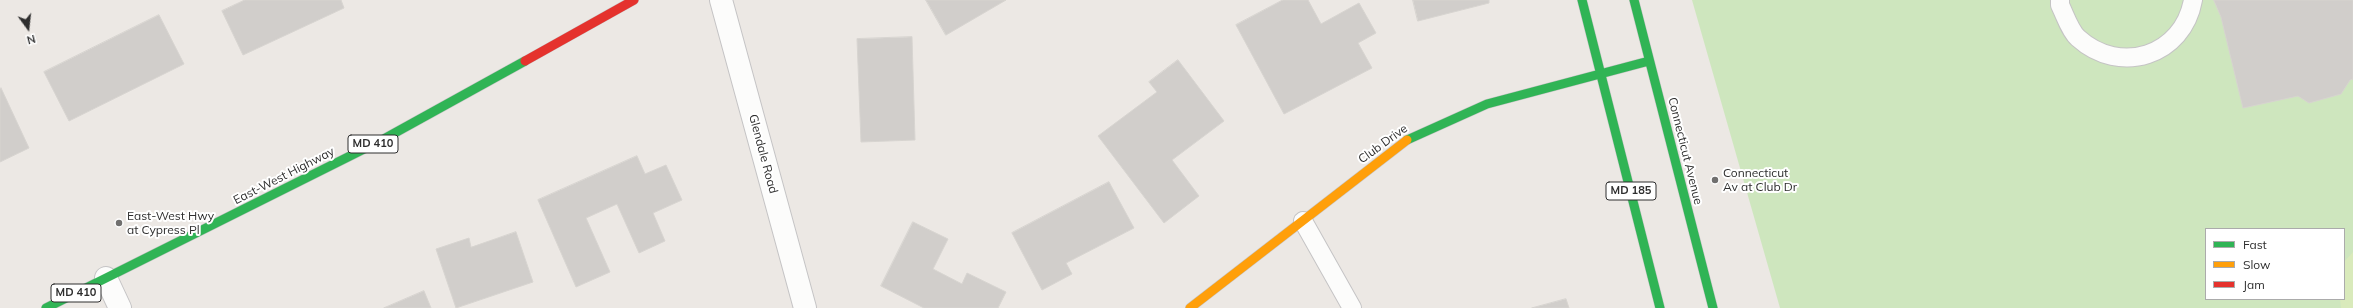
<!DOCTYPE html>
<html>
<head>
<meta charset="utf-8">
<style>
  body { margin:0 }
  #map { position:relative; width:2353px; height:308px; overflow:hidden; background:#ece8e4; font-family:Mulish,sans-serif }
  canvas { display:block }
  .legend { position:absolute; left:2205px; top:228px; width:140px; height:72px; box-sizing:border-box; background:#fff; border:1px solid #ababab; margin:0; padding:5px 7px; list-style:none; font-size:12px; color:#2e2e2e }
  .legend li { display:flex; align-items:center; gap:8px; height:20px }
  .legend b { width:20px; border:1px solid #ababab }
  .north { position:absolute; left:8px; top:8px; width:40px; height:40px; -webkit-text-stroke:3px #fff; paint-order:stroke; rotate:165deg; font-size:11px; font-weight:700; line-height:16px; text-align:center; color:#2e2e2e }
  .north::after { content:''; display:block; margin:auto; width:14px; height:18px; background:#2e2e2e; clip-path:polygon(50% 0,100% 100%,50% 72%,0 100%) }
</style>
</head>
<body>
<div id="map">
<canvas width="2353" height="308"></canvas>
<ul class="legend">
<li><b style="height:5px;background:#30b455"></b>Fast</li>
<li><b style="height:5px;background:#ff9f0a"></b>Slow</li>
<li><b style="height:5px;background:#e5322d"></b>Jam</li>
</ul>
<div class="north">N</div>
</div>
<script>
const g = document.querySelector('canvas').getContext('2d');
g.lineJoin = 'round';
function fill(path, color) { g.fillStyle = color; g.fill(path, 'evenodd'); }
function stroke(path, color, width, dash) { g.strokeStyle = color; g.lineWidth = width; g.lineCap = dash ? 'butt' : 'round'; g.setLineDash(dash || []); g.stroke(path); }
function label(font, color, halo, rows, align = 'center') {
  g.font = font + ' Mulish,sans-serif'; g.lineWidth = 4; g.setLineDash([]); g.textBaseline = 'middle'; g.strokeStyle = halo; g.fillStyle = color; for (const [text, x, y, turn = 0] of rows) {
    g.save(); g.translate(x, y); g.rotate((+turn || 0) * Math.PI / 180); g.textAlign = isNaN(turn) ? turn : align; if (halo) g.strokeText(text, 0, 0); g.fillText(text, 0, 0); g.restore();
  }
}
fill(new Path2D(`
  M 1692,0 L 2353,0 L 2353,308 L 1780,308 ZM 2206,229 L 2344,229 L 2344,299 L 2206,299 Z`), '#cee6be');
fill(new Path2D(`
  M 2353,252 L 2353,308 L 2341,308 L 2340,299 L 2344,299 L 2344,262 Z`), '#d9eabb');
const building = new Path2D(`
  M 245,0 L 341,0 L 344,8 L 243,55 L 222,11 Z
  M 926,0 L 1006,0 L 946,35 Z
  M 1283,0 L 1308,0 L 1321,24 L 1359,3 L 1376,33 L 1358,43 L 1372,68 L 1284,114 L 1236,25 Z
  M 1413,0 L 1489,0 L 1489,3 L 1418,21 Z
  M 2214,0 L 2353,0 L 2353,79 L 2350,80 L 2341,94 L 2309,103 L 2298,96 L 2243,108 L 2221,17 Z
  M 159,15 L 184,64 L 69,121 L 44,72 Z
  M 912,37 L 915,140 L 861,142 L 857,39 Z
  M 1178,60 L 1224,121 L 1172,160 L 1199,196 L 1164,223 L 1098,136 L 1157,92 L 1149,82 Z
  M 1,88 L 29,148 L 0,162 L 0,89 Z
  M 637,156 L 645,174 L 666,165 L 682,200 L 653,213 L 665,241 L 639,253 L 617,204 L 586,218 L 610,272 L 576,287 L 538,200 Z
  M 1109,182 L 1134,228 L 1066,263 L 1072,274 L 1042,290 L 1012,233 Z
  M 913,222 L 948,239 L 933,269 L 962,284 L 967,273 L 1006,292 L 998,308 L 924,308 L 881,286 Z
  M 516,232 L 533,282 L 456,308 L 436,249 L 469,238 L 471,247 Z
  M 424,291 L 431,308 L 384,308 Z
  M 1566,299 L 1569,308 L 1532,308 Z`);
fill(building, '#d1cecb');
stroke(building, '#d7d4d0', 1);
const lane = new Path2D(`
  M 2060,0 L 2060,5 C 2065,15 2070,31 2078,38 C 2120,76 2183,56 2193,0
  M 1303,221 L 1352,308`);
const street = new Path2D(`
  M 721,0 L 805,308
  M 106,278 L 120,308`);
const fast = new Path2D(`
  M 1582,0 L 1660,308
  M 1634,0 L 1713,308
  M 1407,140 L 1487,104 L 1649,61
  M 46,308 L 382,140 L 525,61`);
const slow = new Path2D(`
  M 1190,308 L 1407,140`);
const jam = new Path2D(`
  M 525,61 L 634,0`);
stroke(lane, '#c5c4c5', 20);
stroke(street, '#c5c4c5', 24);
stroke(fast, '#c5c4c5', 10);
stroke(slow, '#c5c4c5', 10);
stroke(jam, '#c5c4c5', 10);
stroke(lane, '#fcfcfb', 18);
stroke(street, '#fcfcfb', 22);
stroke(fast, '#30b455', 9);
stroke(slow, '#ff9f0a', 9);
stroke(jam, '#e5322d', 9);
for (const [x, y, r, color] of [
  [1715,180,4,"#706f6e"],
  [119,223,4,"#706f6e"]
]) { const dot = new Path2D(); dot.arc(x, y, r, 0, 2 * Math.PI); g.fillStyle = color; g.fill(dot); stroke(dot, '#fff', 1.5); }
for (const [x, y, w] of [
  [373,144,50],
  [1631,191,50],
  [76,293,50]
]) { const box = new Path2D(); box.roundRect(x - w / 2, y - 9, w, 18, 3); g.fillStyle = '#fff'; g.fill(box); stroke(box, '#2e2e2e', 1); }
label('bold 11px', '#2e2e2e', null, [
  ["MD 410",373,144],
  ["MD 185",1631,191],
  ["MD 410",76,293]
]);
label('12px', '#2e2e2e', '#fff', [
  ["Club Drive",1383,144,-36],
  ["Connecticut Avenue",1685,151,76],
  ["Glendale Road",763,154,75],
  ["East-West Highway",284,176,-27]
]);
label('12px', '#2e2e2e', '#fff', [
  ["Connecticut",1723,173],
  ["Av at Club Dr",1723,187],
  ["East-West Hwy",127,216],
  ["at Cypress Pl",127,230]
], 'left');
</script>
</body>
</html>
